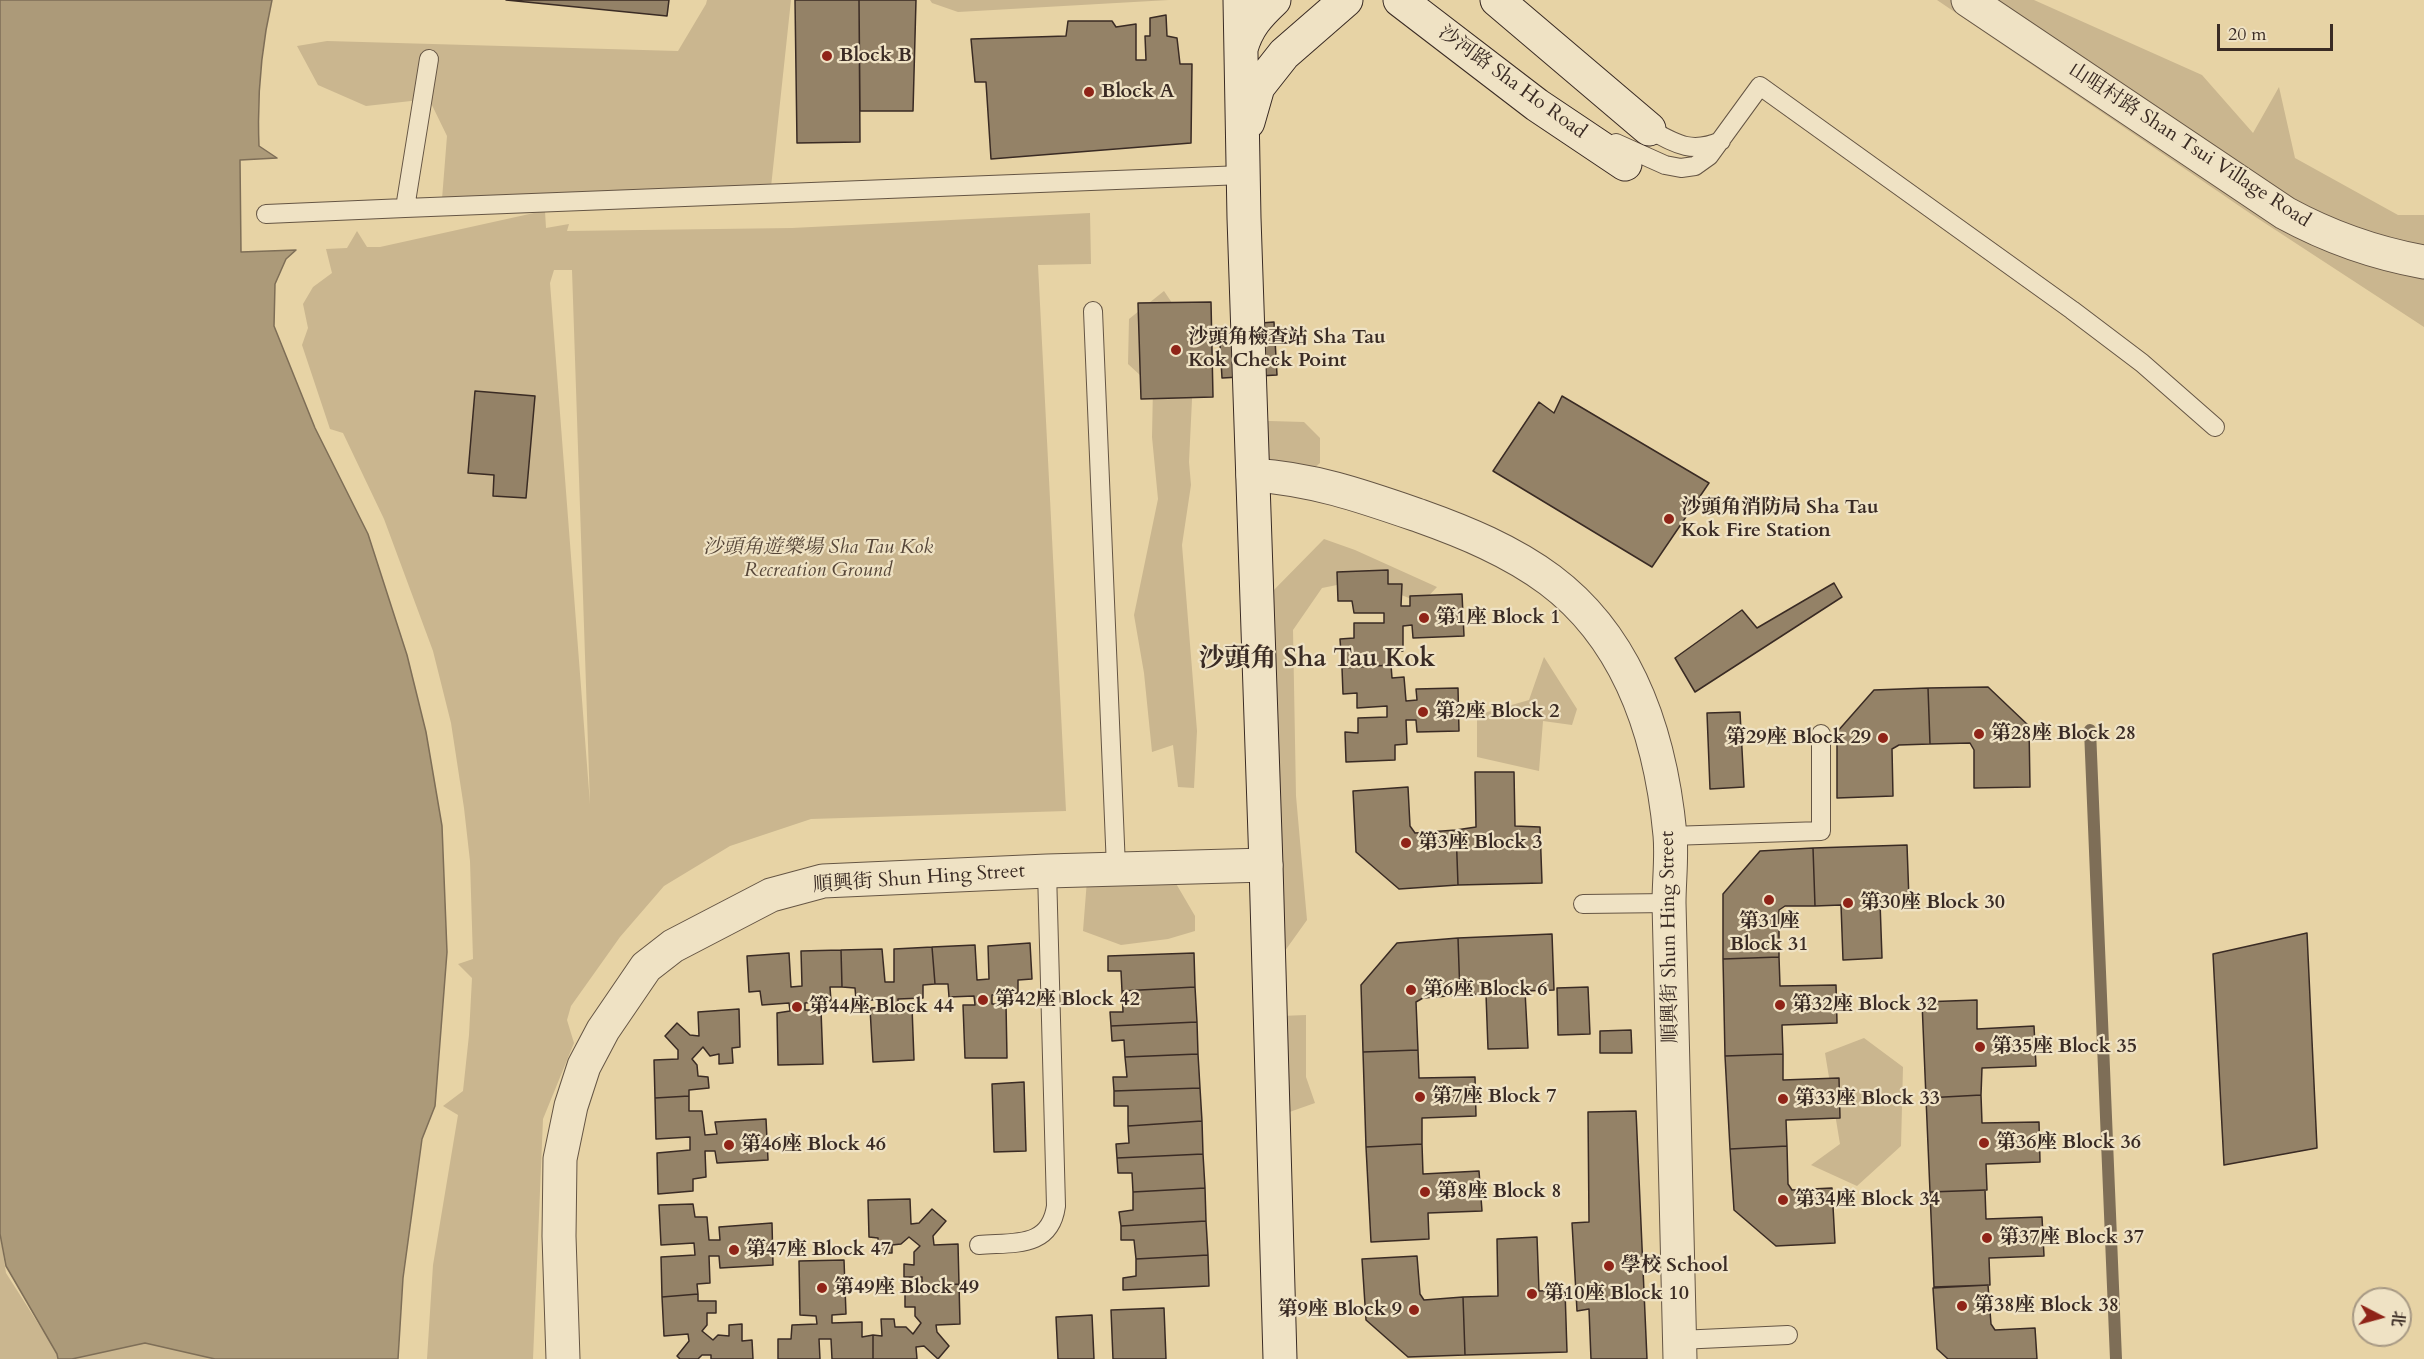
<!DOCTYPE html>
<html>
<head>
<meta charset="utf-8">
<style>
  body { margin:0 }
  #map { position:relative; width:2424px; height:1359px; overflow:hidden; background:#e7d3a5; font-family:Cardo,"Noto Serif SC",serif }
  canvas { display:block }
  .north { position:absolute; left:2352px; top:1287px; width:60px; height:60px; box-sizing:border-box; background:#efe2c4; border:2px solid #a79984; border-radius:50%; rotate:96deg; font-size:16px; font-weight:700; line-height:24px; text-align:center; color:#3a2b24 }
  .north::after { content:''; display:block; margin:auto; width:21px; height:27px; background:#8f2418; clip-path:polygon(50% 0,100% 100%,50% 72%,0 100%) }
  .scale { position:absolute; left:2217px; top:24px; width:116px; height:27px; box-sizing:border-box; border:3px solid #3a2b24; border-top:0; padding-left:8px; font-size:18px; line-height:21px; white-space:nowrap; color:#3a2b24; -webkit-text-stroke:4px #efe2c4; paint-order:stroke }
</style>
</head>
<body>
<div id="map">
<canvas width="2424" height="1359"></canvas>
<div class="north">北</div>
<div class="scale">20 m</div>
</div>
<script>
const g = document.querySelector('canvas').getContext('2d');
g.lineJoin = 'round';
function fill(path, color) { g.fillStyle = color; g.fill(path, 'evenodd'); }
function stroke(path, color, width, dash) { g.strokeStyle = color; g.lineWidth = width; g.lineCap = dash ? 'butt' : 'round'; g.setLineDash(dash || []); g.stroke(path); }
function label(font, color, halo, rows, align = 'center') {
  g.font = font + ' Cardo,"Noto Serif SC",serif'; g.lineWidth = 4.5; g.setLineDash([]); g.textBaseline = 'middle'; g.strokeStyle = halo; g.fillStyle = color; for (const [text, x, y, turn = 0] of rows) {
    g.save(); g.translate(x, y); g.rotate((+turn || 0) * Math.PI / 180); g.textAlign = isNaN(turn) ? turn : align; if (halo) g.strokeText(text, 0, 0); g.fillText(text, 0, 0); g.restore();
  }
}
fill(new Path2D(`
  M 707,0 L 791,0 L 771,187 L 545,211 L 546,228 L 569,224 L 567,231 L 792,228 L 1090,213 L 1091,264 L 1038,265 L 1066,811 L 811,819 L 730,846 L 664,886 L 620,937 L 571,1006 L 567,1020 L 574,1043 L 543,1119 L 533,1359 L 427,1359 L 433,1265 L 458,1115 L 443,1106 L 463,1091 L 469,1035 L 472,978 L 458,964 L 473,959 L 470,861 L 464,808 L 451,723 L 433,651 L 384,519 L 343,433 L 330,429 L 302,345 L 308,328 L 303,304 L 313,287 L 332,273 L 326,249 L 347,248 L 357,231 L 367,247 L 380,247 L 543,211 L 442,199 L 447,136 L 429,99 L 366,106 L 318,85 L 297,46 L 327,41 L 678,51 L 706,4 ZM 554,270 L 572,270 L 590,804 L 550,283 Z
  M 930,0 L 1169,0 L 958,12 L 932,3 Z
  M 1937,0 L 2034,0 L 2202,75 L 2253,133 L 2279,87 L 2295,158 L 2398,215 L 2424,215 L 2424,327 L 2251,214 Z
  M 1164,291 L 1195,337 L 1189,462 L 1191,485 L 1182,545 L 1197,731 L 1194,788 L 1178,787 L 1173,745 L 1152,752 L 1144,673 L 1134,615 L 1158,499 L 1152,437 L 1153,387 L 1128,364 L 1129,319 Z
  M 1235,420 L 1304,422 L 1320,438 L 1320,463 L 1293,487 Z
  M 1324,539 L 1355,550 L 1437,587 L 1422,603 L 1362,580 L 1322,588 L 1293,630 L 1296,796 L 1307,920 L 1277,962 L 1267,597 Z
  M 1544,657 L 1577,709 L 1572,725 L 1543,721 L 1539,771 L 1477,757 L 1477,715 L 1529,700 Z
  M 1171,875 L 1195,916 L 1195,931 L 1168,939 L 1121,945 L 1083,931 L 1087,880 Z
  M 1306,1015 L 1306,1077 L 1315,1103 L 1281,1115 L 1281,1016 Z
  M 1864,1038 L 1903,1067 L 1901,1146 L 1857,1186 L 1811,1165 L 1840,1144 L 1825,1053 Z
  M 0,1234 L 6,1273 L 57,1353 L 145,1343 L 215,1359 L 0,1359 Z`), '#cab68f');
const water = new Path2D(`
  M 0,0 L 272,0 C 261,48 257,97 259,146 L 277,158 L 240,160 L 241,252 L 296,250 L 286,259 L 275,284 L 274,326 L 315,428 L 368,534 L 407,655 L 426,732 L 442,826 L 447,952 L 435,1106 L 422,1139 L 403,1278 L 398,1359 L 215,1359 L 145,1343 L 72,1359 L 58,1359 L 57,1354 L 6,1266 L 0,1234 Z`);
fill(water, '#ac9a79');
stroke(water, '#7e6e57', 1.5);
stroke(new Path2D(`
  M 2090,730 L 2116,1359`), '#7e6e57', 12);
const building = new Path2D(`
  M 506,0 L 669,0 L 667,16 Z
  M 795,0 L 859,0 L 860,142 L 797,143 Z
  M 859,0 L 916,0 L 913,111 L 860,111 Z
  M 1166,15 L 1167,36 L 1177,38 L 1180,64 L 1192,64 L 1191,143 L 991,159 L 986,82 L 975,82 L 971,39 L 1066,36 L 1068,21 L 1112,21 L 1116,27 L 1136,24 L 1136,60 L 1146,60 L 1145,36 L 1150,36 L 1150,18 Z
  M 1211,302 L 1213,397 L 1141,399 L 1138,303 Z
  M 1274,322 L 1277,375 L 1222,378 L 1220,344 L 1235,343 L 1234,325 Z
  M 475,391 L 535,396 L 526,498 L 493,496 L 494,475 L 468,473 Z
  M 1562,396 L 1709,483 L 1652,567 L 1493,471 L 1539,402 L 1554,413 Z
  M 1388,570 L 1388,584 L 1402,584 L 1401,606 L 1410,606 L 1410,596 L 1462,594 L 1464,636 L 1413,638 L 1412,625 L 1403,626 L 1403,651 L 1392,651 L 1391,665 L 1342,668 L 1340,639 L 1354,638 L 1354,623 L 1384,623 L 1384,613 L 1354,613 L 1352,601 L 1338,601 L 1337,572 Z
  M 1834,583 L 1842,597 L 1695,692 L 1675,658 L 1742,610 L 1757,628 Z
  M 1391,665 L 1392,678 L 1404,677 L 1406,701 L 1417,700 L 1416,689 L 1458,688 L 1459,731 L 1417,732 L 1416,720 L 1406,720 L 1407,744 L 1395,745 L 1395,760 L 1346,762 L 1345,732 L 1358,733 L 1358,718 L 1387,717 L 1387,706 L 1357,708 L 1357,693 L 1343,694 L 1342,668 Z
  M 1988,687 L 2029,726 L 2030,787 L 1974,788 L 1974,750 L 1970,743 L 1930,744 L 1928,688 Z
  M 1928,688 L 1930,744 L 1899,745 L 1892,749 L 1893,796 L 1837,798 L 1837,732 L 1874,690 Z
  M 1740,712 L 1744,787 L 1710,789 L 1707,713 Z
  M 1475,772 L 1514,772 L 1515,826 L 1540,827 L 1542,883 L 1458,885 L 1456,830 L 1476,827 Z
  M 1408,787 L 1410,826 L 1415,833 L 1456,830 L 1458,885 L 1399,889 L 1356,852 L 1353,791 Z
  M 1907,845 L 1909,900 L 1880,902 L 1882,958 L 1843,960 L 1841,905 L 1815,906 L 1813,848 Z
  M 1813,848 L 1815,906 L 1785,906 L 1779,910 L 1779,957 L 1723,959 L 1723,894 L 1760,851 Z
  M 2307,933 L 2317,1148 L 2224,1165 L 2213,954 Z
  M 1552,934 L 1554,990 L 1525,991 L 1528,1048 L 1488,1049 L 1486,994 L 1460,995 L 1458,938 Z
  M 1458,938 L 1460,995 L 1423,998 L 1416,1002 L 1418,1050 L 1363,1052 L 1361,985 L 1397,943 Z
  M 1030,943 L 1032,979 L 1018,980 L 1018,993 L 992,995 L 992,1004 L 1006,1004 L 1007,1058 L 965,1058 L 963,1005 L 975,1005 L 974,996 L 949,997 L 948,984 L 935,984 L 932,947 L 975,945 L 977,980 L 989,979 L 988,946 Z
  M 932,947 L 935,984 L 923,985 L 923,998 L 898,999 L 898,1006 L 912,1007 L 914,1060 L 873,1062 L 870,1008 L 884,1007 L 884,1000 L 856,1000 L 855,988 L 842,987 L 841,950 L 882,949 L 885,982 L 894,982 L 894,949 Z
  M 841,950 L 842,987 L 830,987 L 831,1001 L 805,1003 L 805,1010 L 821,1010 L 823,1064 L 778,1065 L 777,1013 L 790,1011 L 789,1003 L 762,1005 L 760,991 L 749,992 L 747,956 L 789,953 L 791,987 L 802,986 L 801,951 Z
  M 1194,953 L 1195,987 L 1122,991 L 1121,971 L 1108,971 L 1108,956 Z
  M 1779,957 L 1780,986 L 1836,985 L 1837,1023 L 1782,1025 L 1783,1054 L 1725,1056 L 1723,959 Z
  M 1195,987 L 1197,1022 L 1111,1026 L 1110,1012 L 1123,1012 L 1122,991 Z
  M 1588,987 L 1590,1034 L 1558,1035 L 1557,988 Z
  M 1977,1000 L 1977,1029 L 2034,1026 L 2036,1066 L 1982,1068 L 1981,1095 L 1926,1098 L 1922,1002 Z
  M 739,1009 L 740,1047 L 732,1048 L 733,1063 L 719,1064 L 719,1054 L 710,1056 L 703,1047 L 692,1059 L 697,1065 L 698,1076 L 708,1077 L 709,1088 L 689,1090 L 689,1096 L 655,1098 L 654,1060 L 678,1059 L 678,1050 L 665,1036 L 677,1023 L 690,1035 L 699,1036 L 698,1012 Z
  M 1197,1022 L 1198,1054 L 1125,1057 L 1124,1040 L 1112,1041 L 1111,1026 Z
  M 1631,1030 L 1632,1053 L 1600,1053 L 1600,1031 Z
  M 1418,1050 L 1419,1078 L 1475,1077 L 1476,1116 L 1422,1118 L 1422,1144 L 1366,1147 L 1363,1052 Z
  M 1198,1054 L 1200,1088 L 1114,1091 L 1113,1077 L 1127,1077 L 1125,1057 Z
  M 1783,1054 L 1783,1080 L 1839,1078 L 1840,1118 L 1786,1120 L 1787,1146 L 1730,1149 L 1725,1056 Z
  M 1024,1082 L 1026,1151 L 994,1152 L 992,1084 Z
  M 1200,1088 L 1202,1121 L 1128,1126 L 1128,1106 L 1114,1106 L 1114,1091 Z
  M 1981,1095 L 1982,1123 L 2039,1122 L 2040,1162 L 1986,1164 L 1987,1190 L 1930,1192 L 1926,1098 Z
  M 689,1096 L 689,1111 L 702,1111 L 705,1135 L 717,1134 L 715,1122 L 766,1119 L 768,1160 L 717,1163 L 715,1151 L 705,1151 L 706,1177 L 693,1179 L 693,1191 L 658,1194 L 657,1153 L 690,1150 L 690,1137 L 656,1139 L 655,1098 Z
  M 1636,1111 L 1647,1359 L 1591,1359 L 1589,1309 L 1577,1311 L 1572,1223 L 1589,1222 L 1588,1112 Z
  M 1202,1121 L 1203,1154 L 1117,1158 L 1116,1144 L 1129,1143 L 1128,1126 Z
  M 1422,1144 L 1423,1174 L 1479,1171 L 1482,1211 L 1428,1213 L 1429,1239 L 1371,1242 L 1366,1147 Z
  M 1787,1146 L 1788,1184 L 1792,1190 L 1832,1188 L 1835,1243 L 1776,1246 L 1734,1210 L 1730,1149 Z
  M 1203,1154 L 1205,1188 L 1133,1192 L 1132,1173 L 1118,1173 L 1117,1158 Z
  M 1205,1188 L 1206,1221 L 1121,1226 L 1119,1212 L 1133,1210 L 1133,1192 Z
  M 1985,1190 L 1986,1219 L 2042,1217 L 2044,1256 L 1989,1258 L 1990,1285 L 1934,1287 L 1930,1192 Z
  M 910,1199 L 911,1224 L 919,1223 L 932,1209 L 946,1221 L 933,1236 L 934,1245 L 958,1244 L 959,1284 L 922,1285 L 922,1277 L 904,1277 L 904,1264 L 914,1265 L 914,1252 L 920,1246 L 909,1237 L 901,1244 L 892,1245 L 892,1253 L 878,1253 L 878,1238 L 869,1237 L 868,1200 Z
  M 693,1204 L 695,1217 L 707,1217 L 709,1240 L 720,1240 L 719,1227 L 772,1223 L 773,1265 L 720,1268 L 719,1256 L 709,1256 L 710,1283 L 697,1284 L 698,1294 L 662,1297 L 661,1257 L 695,1255 L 694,1243 L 661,1245 L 659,1205 Z
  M 1206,1221 L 1208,1255 L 1136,1259 L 1134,1240 L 1121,1240 L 1121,1226 Z
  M 1537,1237 L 1539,1291 L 1565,1290 L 1567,1352 L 1465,1355 L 1463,1297 L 1498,1296 L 1497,1239 Z
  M 1208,1255 L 1209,1286 L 1123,1290 L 1123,1278 L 1136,1276 L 1136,1259 Z
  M 1417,1256 L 1420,1294 L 1424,1300 L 1463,1297 L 1465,1355 L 1408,1357 L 1366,1320 L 1362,1259 Z
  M 844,1260 L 846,1314 L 832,1315 L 832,1323 L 862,1322 L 862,1337 L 873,1335 L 873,1359 L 832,1359 L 831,1339 L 819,1339 L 820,1359 L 778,1359 L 778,1339 L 791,1339 L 792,1325 L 817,1324 L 816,1316 L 800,1315 L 799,1261 Z
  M 959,1284 L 960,1324 L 936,1325 L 937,1332 L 949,1346 L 938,1359 L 924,1346 L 916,1347 L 917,1359 L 873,1359 L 873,1335 L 882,1336 L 881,1319 L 894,1319 L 895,1327 L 906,1327 L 913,1334 L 921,1323 L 915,1316 L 915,1307 L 905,1307 L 905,1293 L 923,1293 L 922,1285 Z
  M 1988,1285 L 1991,1324 L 1995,1330 L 2035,1328 L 2037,1359 L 1948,1359 L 1937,1349 L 1933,1288 Z
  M 698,1294 L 698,1301 L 716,1301 L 716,1313 L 707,1313 L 707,1325 L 702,1331 L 713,1340 L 718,1335 L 729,1336 L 729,1325 L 742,1324 L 742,1341 L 752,1340 L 753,1359 L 711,1359 L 711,1355 L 702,1355 L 698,1359 L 680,1359 L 677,1356 L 689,1341 L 688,1334 L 664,1336 L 662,1297 Z
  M 1164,1308 L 1166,1359 L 1113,1359 L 1111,1310 Z
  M 1092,1315 L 1094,1359 L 1058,1359 L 1056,1317 Z`);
fill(building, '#948267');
stroke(building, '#3a2b24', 1.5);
const lane = new Path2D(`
  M 429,59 L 405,208 L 1243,175
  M 1649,129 C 1676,144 1691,154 1721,141
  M 1616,143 L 1665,165 L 1681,168 L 1695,166 L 1709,156 L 1760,86 L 2072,310 L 2142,363 L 2215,427
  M 266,214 L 405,208
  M 1093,311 L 1116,868
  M 1670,836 L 1821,831 L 1821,734
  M 1583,904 L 1669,903
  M 979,1245 C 1013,1242 1050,1249 1056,1206 L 1047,871
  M 1679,1340 L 1788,1335`);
const street = new Path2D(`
  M 1968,0 L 2285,213 C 2329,237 2374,253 2424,262
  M 1253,475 C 1314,479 1362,496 1420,516 C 1465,532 1511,551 1550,580 C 1630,640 1661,739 1670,835 C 1672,857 1669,881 1669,903 L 1680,1359
  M 563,1359 L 559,1236 L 560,1159 L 571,1106 L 584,1066 L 603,1030 L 646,967 L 673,946 L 771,895 L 823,881 L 1047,871 L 1266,865`);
const secondary = new Path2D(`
  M 1240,0 L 1244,218 L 1266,865 L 1280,1359
  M 1400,0 L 1537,105 L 1625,164
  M 1497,0 L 1649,129
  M 1241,49 C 1247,27 1258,15 1274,0
  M 1248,122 L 1258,87 L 1284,54 L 1346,0`);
stroke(lane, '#655544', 20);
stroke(street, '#655544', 35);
stroke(secondary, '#3a2b24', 35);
stroke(lane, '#efe2c4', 18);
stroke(street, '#efe2c4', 33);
stroke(secondary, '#efe2c4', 33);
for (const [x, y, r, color] of [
  [827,56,6,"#8f2418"],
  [1089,92,6,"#8f2418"],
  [1176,350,6,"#8f2418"],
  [1669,519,6,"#8f2418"],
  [1424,618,6,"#8f2418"],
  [1423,712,6,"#8f2418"],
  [1979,734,6,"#8f2418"],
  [1883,738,6,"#8f2418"],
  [1406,843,6,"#8f2418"],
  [1769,900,6,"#8f2418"],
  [1848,903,6,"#8f2418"],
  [1411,990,6,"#8f2418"],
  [983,1000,6,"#8f2418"],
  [1780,1005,6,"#8f2418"],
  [797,1007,6,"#8f2418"],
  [1980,1047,6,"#8f2418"],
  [1420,1097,6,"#8f2418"],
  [1783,1099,6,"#8f2418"],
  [1984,1143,6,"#8f2418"],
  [729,1145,6,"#8f2418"],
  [1425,1192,6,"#8f2418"],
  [1783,1200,6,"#8f2418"],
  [1987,1238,6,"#8f2418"],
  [734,1250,6,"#8f2418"],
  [1609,1266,6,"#8f2418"],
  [822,1288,6,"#8f2418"],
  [1532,1294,6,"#8f2418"],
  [1962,1306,6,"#8f2418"],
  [1414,1310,6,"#8f2418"]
]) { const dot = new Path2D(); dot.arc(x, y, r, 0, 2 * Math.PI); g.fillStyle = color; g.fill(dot); stroke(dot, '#efe2c4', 2); }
label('bold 20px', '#3a2b24', '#efe2c4', [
  ["Block B",839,56],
  ["Block A",1101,92],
  ["沙頭角檢查站 Sha Tau",1188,338],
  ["Kok Check Point",1188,361],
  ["沙頭角消防局 Sha Tau",1681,508],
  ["Kok Fire Station",1681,531],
  ["第1座 Block 1",1436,618],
  ["第2座 Block 2",1435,712],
  ["第28座 Block 28",1991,734],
  ["第29座 Block 29",1871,738,"right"],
  ["第3座 Block 3",1418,843],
  ["第30座 Block 30",1860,903],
  ["第31座",1769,922,"center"],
  ["Block 31",1769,945,"center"],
  ["第6座 Block 6",1423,990],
  ["第42座 Block 42",995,1000],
  ["第32座 Block 32",1792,1005],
  ["第44座 Block 44",809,1007],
  ["第35座 Block 35",1992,1047],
  ["第7座 Block 7",1432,1097],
  ["第33座 Block 33",1795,1099],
  ["第36座 Block 36",1996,1143],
  ["第46座 Block 46",741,1145],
  ["第8座 Block 8",1437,1192],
  ["第34座 Block 34",1795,1200],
  ["第37座 Block 37",1999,1238],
  ["第47座 Block 47",746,1250],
  ["學校 School",1621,1266],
  ["第49座 Block 49",834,1288],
  ["第10座 Block 10",1544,1294],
  ["第38座 Block 38",1974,1306],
  ["第9座 Block 9",1402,1310,"right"]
], 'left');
label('20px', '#3a2b24', '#efe2c4', [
  ["沙河路 Sha Ho Road",1512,83,36],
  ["山咀村路 Shan Tsui Village Road",2189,146,33],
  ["順興街 Shun Hing Street",919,879,-4],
  ["順興街 Shun Hing Street",1670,937,-91]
]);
label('italic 20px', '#574739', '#efe2c4', [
  ["沙頭角遊樂場 Sha Tau Kok",818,548],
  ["Recreation Ground",818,571]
]);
label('bold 26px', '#3a2b24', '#efe2c4', [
  ["沙頭角 Sha Tau Kok",1317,660]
]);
</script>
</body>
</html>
